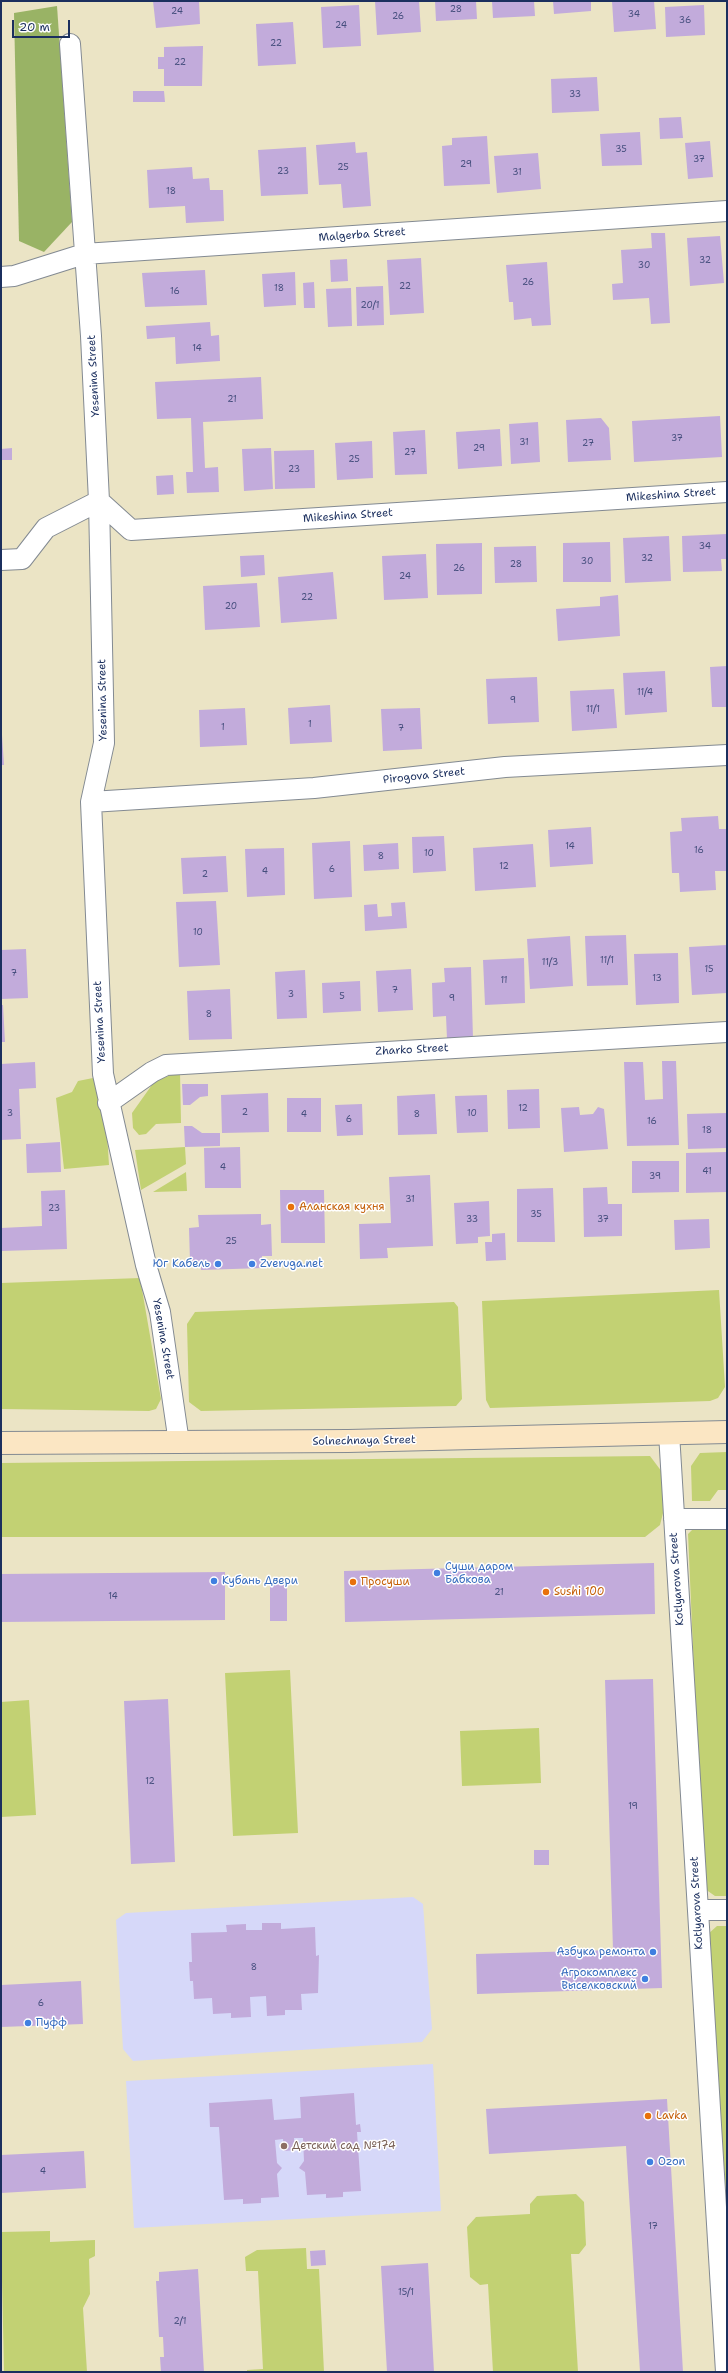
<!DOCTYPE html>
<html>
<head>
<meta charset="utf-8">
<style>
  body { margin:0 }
  #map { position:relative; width:728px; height:2373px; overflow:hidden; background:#ebe4c5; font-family:"Shantell Sans",sans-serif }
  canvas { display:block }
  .frame { position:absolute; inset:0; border:2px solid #1b2f5e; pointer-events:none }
  .scale { position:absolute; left:12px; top:20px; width:58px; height:18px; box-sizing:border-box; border:2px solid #1b2f5e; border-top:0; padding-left:5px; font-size:12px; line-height:14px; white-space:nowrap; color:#1b2f5e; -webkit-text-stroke:3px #fff; paint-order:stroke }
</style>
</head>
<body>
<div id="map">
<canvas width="728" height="2373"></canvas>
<div class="frame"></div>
<div class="scale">20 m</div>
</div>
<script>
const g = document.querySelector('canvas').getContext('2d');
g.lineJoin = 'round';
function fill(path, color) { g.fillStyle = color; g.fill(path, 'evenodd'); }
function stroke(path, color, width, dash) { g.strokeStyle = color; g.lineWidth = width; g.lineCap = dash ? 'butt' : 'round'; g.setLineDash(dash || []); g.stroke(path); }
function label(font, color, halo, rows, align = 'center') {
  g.font = font + ' "Shantell Sans",sans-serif'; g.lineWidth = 3; g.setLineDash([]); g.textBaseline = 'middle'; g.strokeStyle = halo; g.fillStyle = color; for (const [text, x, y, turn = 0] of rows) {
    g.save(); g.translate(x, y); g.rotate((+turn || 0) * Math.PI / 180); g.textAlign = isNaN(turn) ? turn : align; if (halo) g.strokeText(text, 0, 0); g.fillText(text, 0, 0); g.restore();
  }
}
fill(new Path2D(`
  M 413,1897 L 423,1904 L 432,2029 L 422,2042 L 133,2061 L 123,2049 L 116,1920 L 126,1913 Z
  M 433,2064 L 441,2211 L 134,2228 L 126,2081 Z`), '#d6d8f9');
fill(new Path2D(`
  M 180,1071 L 181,1123 L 156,1124 L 146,1134 L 139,1135 L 133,1128 L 132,1113 L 154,1082 Z
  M 93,1078 L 104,1088 L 109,1165 L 64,1169 L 56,1098 L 72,1092 L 78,1081 Z
  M 185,1147 L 186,1164 L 141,1190 L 135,1150 Z
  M 186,1172 L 187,1191 L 153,1192 Z
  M 140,1278 L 161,1399 L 156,1409 L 149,1411 L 1,1409 L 1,1283 Z
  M 719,1290 L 725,1387 L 718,1398 L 710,1401 L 490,1408 L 486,1400 L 482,1301 Z
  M 454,1302 L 458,1307 L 462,1399 L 456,1406 L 201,1411 L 189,1402 L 187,1324 L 195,1312 Z
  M 727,1452 L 727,1490 L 718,1490 L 710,1501 L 692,1501 L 691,1466 L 700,1453 Z
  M 650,1456 L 662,1472 L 663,1513 L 660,1525 L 645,1537 L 1,1537 L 1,1463 Z
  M 695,1527 L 727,1527 L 727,1896 L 715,1896 L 705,1889 L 703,1876 L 688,1534 Z
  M 290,1670 L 298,1833 L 233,1836 L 225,1673 Z
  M 29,1700 L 36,1815 L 1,1817 L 1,1702 Z
  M 539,1728 L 541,1783 L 462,1786 L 460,1731 Z
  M 717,1926 L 727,1926 L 727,2209 L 708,1934 Z
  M 576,2194 L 584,2202 L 586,2245 L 579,2254 L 571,2254 L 578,2372 L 493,2372 L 488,2284 L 480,2285 L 470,2277 L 467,2227 L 476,2217 L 530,2214 L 530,2204 L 537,2196 Z
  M 50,2231 L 50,2242 L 95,2240 L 95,2256 L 89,2259 L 90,2294 L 83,2308 L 87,2372 L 4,2372 L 1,2232 Z
  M 306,2248 L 307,2269 L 319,2269 L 324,2372 L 247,2372 L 247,2370 L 263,2369 L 258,2271 L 246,2271 L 245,2257 L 257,2250 Z`), '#c2d173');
fill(new Path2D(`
  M 57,6 L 72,222 L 44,252 L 19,241 L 14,13 Z`), '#99b365');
fill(new Path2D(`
  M 153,1 L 199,1 L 200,24 L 156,28 Z
  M 375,1 L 419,1 L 421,32 L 377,35 Z
  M 435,1 L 476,1 L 477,19 L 436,21 Z
  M 492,1 L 534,1 L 535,16 L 493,18 Z
  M 553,1 L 591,1 L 591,11 L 554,14 Z
  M 612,1 L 654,1 L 656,29 L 614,32 Z
  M 359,5 L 361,46 L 323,48 L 321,7 Z
  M 704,5 L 705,35 L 666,37 L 665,7 Z
  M 293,22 L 296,64 L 258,66 L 256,24 Z
  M 203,46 L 202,86 L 164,86 L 164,69 L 158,69 L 158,57 L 164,57 L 164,47 Z
  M 597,77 L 599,111 L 552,113 L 551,79 Z
  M 133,91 L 164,91 L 165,102 L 133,102 Z
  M 681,117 L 683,138 L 660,139 L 659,118 Z
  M 640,132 L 642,165 L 602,166 L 600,134 Z
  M 487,136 L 490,184 L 444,186 L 442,146 L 452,145 L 452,138 Z
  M 710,141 L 713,177 L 688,179 L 685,143 Z
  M 355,142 L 356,153 L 367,152 L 371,206 L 343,208 L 341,184 L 319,185 L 316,145 Z
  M 306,147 L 308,194 L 261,196 L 258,150 Z
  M 538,153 L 541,189 L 497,193 L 494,156 Z
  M 192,167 L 193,179 L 209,178 L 210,190 L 223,190 L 224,221 L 186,223 L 185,206 L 149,208 L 147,170 Z
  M 651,233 L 665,233 L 670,323 L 651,324 L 649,298 L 613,300 L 612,284 L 623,283 L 621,250 L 652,248 Z
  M 720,236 L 724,283 L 690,286 L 687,238 Z
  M 421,258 L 424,313 L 390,315 L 387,260 Z
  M 347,259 L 348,281 L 331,282 L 330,260 Z
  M 547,262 L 551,325 L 532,326 L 531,318 L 514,320 L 513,302 L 509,302 L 506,265 Z
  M 205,270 L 207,305 L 145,307 L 142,273 Z
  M 295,272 L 296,305 L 264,307 L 262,274 Z
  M 314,282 L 315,308 L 304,308 L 303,283 Z
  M 383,286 L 384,325 L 357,326 L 356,287 Z
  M 351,288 L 352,326 L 328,327 L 326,289 Z
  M 210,322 L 211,336 L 219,335 L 220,361 L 176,364 L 175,337 L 147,339 L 146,326 Z
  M 261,377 L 263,419 L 203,422 L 205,468 L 218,467 L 219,492 L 187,493 L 186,472 L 193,472 L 191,418 L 157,419 L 155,382 Z
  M 720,416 L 722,457 L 634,462 L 632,421 Z
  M 601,418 L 609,428 L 611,460 L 568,462 L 566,420 Z
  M 538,422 L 540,462 L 511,464 L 509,424 Z
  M 500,429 L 502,466 L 458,469 L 456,432 Z
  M 425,430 L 427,474 L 395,475 L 393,432 Z
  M 372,441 L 373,478 L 337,480 L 335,443 Z
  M 12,448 L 12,460 L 1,460 L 1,449 Z
  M 271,448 L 273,489 L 244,491 L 242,449 Z
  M 314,450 L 315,488 L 275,489 L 274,451 Z
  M 173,475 L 174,494 L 157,495 L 156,476 Z
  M 727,534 L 727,559 L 721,559 L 722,571 L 683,572 L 682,536 Z
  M 669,536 L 671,581 L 625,583 L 623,538 Z
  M 610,542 L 611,582 L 563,582 L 563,543 Z
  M 482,543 L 482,594 L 437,595 L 436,544 Z
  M 536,546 L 537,582 L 495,583 L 494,547 Z
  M 426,554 L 428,598 L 384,600 L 382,556 Z
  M 264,555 L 265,575 L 241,577 L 240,556 Z
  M 333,572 L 337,619 L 281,623 L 278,577 Z
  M 257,583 L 260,627 L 205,630 L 203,586 Z
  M 618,595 L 620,636 L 558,641 L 556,609 L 600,606 L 600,597 Z
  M 727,666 L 727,707 L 712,707 L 710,667 Z
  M 665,671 L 667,712 L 625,715 L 623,673 Z
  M 537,677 L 539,722 L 488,724 L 486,679 Z
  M 614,689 L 617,728 L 572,731 L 570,691 Z
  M 330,705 L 332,742 L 290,744 L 288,708 Z
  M 245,708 L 247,745 L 200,747 L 199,710 Z
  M 420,708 L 422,749 L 383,751 L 381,709 Z
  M 1,735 L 2,735 L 4,765 L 1,765 Z
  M 718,816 L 719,829 L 727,829 L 727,871 L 715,871 L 716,890 L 680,892 L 679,873 L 672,873 L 670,832 L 682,831 L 681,818 Z
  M 591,827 L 593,864 L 550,867 L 548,830 Z
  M 444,836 L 446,871 L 413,873 L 412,837 Z
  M 350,841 L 352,897 L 314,899 L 312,843 Z
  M 398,843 L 399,869 L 364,871 L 363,845 Z
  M 533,844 L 536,887 L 475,891 L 473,848 Z
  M 284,848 L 285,895 L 247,897 L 245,849 Z
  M 226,856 L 228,892 L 183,894 L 181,858 Z
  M 216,901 L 220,965 L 179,967 L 176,902 Z
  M 405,902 L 407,928 L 365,931 L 364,905 L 377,904 L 378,917 L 392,916 L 391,903 Z
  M 626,935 L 628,985 L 587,986 L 585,936 Z
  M 570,936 L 573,986 L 530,989 L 527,939 Z
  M 727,945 L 727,993 L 692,995 L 689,947 Z
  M 26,949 L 28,998 L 1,999 L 1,950 Z
  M 678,953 L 679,1003 L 636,1005 L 634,954 Z
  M 524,958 L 525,1003 L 485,1005 L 483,960 Z
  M 471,967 L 473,1039 L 447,1039 L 446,1016 L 433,1017 L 432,983 L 445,982 L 444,968 Z
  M 411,969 L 413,1010 L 378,1012 L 376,971 Z
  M 305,970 L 307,1018 L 277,1019 L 275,972 Z
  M 360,981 L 361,1011 L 323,1013 L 322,983 Z
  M 230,989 L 232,1039 L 189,1040 L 187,991 Z
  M 1,1005 L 3,1005 L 5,1042 L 1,1042 Z
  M 662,1061 L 676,1061 L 679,1145 L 627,1146 L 624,1062 L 643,1062 L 645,1100 L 663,1099 Z
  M 35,1062 L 36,1088 L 19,1089 L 21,1139 L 1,1140 L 1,1064 Z
  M 182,1084 L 208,1084 L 208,1096 L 200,1097 L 190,1105 L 183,1105 Z
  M 539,1089 L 540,1128 L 508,1129 L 507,1090 Z
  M 268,1093 L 269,1132 L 222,1133 L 221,1095 Z
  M 435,1094 L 437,1134 L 398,1135 L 397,1096 Z
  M 487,1095 L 488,1132 L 457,1133 L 455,1096 Z
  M 287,1098 L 321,1098 L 321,1132 L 287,1132 Z
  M 362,1104 L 363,1135 L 337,1136 L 335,1105 Z
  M 579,1107 L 580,1115 L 593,1114 L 598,1107 L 604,1109 L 608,1149 L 564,1152 L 561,1108 Z
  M 727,1113 L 727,1148 L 688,1149 L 687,1114 Z
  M 184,1126 L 192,1126 L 202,1133 L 220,1133 L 220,1146 L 185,1147 Z
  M 60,1142 L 61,1172 L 27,1173 L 26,1144 Z
  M 240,1147 L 241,1188 L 205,1188 L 204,1148 Z
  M 727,1152 L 727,1192 L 686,1193 L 686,1153 Z
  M 632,1161 L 679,1161 L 679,1192 L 632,1193 Z
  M 430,1175 L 433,1246 L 387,1248 L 388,1258 L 360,1259 L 359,1224 L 391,1223 L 389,1177 Z
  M 607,1187 L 608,1204 L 622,1204 L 622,1236 L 584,1237 L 583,1188 Z
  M 553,1188 L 555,1242 L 517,1242 L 517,1189 Z
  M 65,1190 L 67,1249 L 1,1251 L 1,1228 L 42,1226 L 41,1191 Z
  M 280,1190 L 324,1190 L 325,1243 L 281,1243 Z
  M 489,1201 L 490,1236 L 478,1237 L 478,1243 L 456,1244 L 454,1203 Z
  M 261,1214 L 261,1225 L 271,1224 L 272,1256 L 262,1256 L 263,1268 L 201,1270 L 201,1262 L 190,1262 L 189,1228 L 199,1227 L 198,1215 Z
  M 709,1219 L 710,1248 L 675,1250 L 674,1220 Z
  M 505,1233 L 506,1260 L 486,1261 L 485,1242 L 492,1242 L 492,1234 Z
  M 654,1563 L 655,1614 L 345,1622 L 344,1571 Z
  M 225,1572 L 225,1620 L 1,1622 L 1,1574 Z
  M 270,1582 L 287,1582 L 287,1621 L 270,1621 Z
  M 653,1679 L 662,1988 L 477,1994 L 476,1954 L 613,1950 L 605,1680 Z
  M 168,1699 L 175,1862 L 131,1864 L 124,1701 Z
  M 534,1850 L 549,1850 L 549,1865 L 534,1865 Z
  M 262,1923 L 281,1923 L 281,1929 L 315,1927 L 316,1956 L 319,1955 L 318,1993 L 301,1994 L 302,2010 L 285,2010 L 285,2015 L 267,2016 L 266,1996 L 250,1997 L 251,2017 L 231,2018 L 231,2013 L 213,2014 L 212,1998 L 194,1999 L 193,1981 L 190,1981 L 189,1962 L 192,1962 L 191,1933 L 227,1932 L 226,1925 L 246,1924 L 246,1930 L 262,1930 Z
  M 81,1981 L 83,2024 L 1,2027 L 1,1985 Z
  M 354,2093 L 356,2125 L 360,2124 L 361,2132 L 357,2132 L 361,2191 L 343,2192 L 343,2197 L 326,2198 L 326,2194 L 307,2195 L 305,2172 L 299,2168 L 304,2161 L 303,2138 L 294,2138 L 295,2150 L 284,2151 L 283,2139 L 275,2140 L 277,2163 L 282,2168 L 277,2174 L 279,2197 L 261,2198 L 261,2203 L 243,2204 L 243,2199 L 224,2200 L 219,2127 L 210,2127 L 209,2103 L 272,2099 L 274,2120 L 301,2118 L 300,2097 Z
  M 667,2099 L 683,2372 L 640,2372 L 626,2146 L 489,2154 L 486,2109 Z
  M 84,2151 L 86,2188 L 1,2193 L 1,2155 Z
  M 325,2250 L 326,2265 L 311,2266 L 310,2251 Z
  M 428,2263 L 434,2372 L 387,2372 L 381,2266 Z
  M 198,2269 L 204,2372 L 161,2372 L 160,2357 L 164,2357 L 163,2337 L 159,2337 L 156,2281 L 159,2281 L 159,2272 Z`), '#c2abdb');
const street = new Path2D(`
  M 70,44 L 91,336 L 99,501 L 104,743 L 91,802 L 103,1074 L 146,1265 L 160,1312 L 179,1443
  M 1,277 L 14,276 L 84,254 L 727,211
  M 99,501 L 131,530 L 727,492
  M 1,560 L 22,559 L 46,528 L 99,501
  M 91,802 L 314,788 L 505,767 L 727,755
  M 108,1103 L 152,1072 L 166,1065 L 727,1032
  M 669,1433 L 726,2372
  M 674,1519 L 727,1519
  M 698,1910 L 727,1910`);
const secondary = new Path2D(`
  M 1,1443 L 348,1441 L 727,1432`);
stroke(street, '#838a92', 22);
stroke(secondary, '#838a92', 24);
stroke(street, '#fff', 20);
stroke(secondary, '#fbe6c3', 22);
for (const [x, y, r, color] of [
  [291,1207,4,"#e8710a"],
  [218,1264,4,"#3f7fe0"],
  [252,1264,4,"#3f7fe0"],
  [437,1573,4,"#3f7fe0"],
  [214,1581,4,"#3f7fe0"],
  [353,1582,4,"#e8710a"],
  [546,1592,4,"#e8710a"],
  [653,1952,4,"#3f7fe0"],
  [645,1979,4,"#3f7fe0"],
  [28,2023,4,"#3f7fe0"],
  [648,2116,4,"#e8710a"],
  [284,2146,4,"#8d6e63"],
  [650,2162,4,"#3f7fe0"]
]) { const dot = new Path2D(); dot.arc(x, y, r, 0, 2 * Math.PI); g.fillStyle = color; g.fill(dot); stroke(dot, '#fff', 1.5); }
label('9px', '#454e7d', null, [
  ["28",456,10],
  ["24",177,12],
  ["34",634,15],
  ["26",398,17],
  ["36",685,21],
  ["24",341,26],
  ["22",276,44],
  ["22",180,63],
  ["33",575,95],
  ["35",621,150],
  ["37",699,160],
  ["29",466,165],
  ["25",343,168],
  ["23",283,172],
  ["31",517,173],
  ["18",171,192],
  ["32",705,261],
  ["30",644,266],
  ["26",528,283],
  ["22",405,287],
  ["18",279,289],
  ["16",175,292],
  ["20/1",370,306],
  ["14",197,349],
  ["21",232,400],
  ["37",677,439],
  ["31",524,443],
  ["27",588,444],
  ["29",479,449],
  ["27",410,453],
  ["25",354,460],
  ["23",294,470],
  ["34",705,547],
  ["32",647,559],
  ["30",587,562],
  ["28",516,565],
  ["26",459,569],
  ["24",405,577],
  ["22",307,598],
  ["20",231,607],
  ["11/4",645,693],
  ["9",513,701],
  ["11/1",593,710],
  ["1",310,725],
  ["1",223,728],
  ["7",401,729],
  ["14",570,847],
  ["16",699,851],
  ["10",429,854],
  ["8",381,857],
  ["12",504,867],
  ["6",332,870],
  ["4",265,872],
  ["2",205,875],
  ["10",198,933],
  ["11/1",607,961],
  ["11/3",550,963],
  ["15",709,970],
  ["7",14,974],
  ["13",657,979],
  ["11",504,981],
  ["7",395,991],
  ["3",291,995],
  ["5",342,997],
  ["9",452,999],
  ["8",209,1015],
  ["12",523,1109],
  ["2",245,1113],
  ["3",10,1114],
  ["10",472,1114],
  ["4",304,1115],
  ["8",417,1115],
  ["6",349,1120],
  ["16",652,1122],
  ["18",707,1131],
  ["4",223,1168],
  ["41",707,1172],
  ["39",655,1177],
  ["31",410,1200],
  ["23",54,1209],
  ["35",536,1215],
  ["33",472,1220],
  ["37",603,1220],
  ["25",231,1242],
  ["21",499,1593],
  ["14",113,1597],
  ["12",150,1782],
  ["19",633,1807],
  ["8",254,1968],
  ["6",41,2004],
  ["4",43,2172],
  ["17",653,2227],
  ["15/1",406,2293],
  ["2/1",180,2322]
]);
label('11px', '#1b2f5e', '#fff', [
  ["Malgerba Street",362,235,-4],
  ["Yesenina Street",94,376,-93],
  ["Mikeshina Street",671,495,-4],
  ["Mikeshina Street",348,516,-4],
  ["Yesenina Street",103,700,-91],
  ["Pirogova Street",424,776,-6],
  ["Yesenina Street",100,1022,-93],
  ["Zharko Street",412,1050,-3],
  ["Yesenina Street",163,1339,80],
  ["Solnechnaya Street",364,1441,-1],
  ["Kotlyarova Street",677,1579,-94],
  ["Kotlyarova Street",697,1903,-93]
]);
label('11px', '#c56008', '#fff', [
  ["Аланская кухня",299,1207],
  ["Просуши",361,1582],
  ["Sushi 100",554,1592],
  ["Lavka",656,2116]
], 'left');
label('11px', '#366cbe', '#fff', [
  ["Юг Кабель",210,1264,"right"],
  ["Zveruga.net",260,1264],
  ["Суши даром",445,1567],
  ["Бабкова",445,1580],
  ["Кубань Двери",222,1581],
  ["Азбука ремонта",645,1952,"right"],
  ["Агрокомплекс",637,1973,"right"],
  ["Выселковский",637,1986,"right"],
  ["Пуфф",36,2023],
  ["Ozon",658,2162]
], 'left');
label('11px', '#785e54', '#fff', [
  ["Детский сад №174",292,2146]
], 'left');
</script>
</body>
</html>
